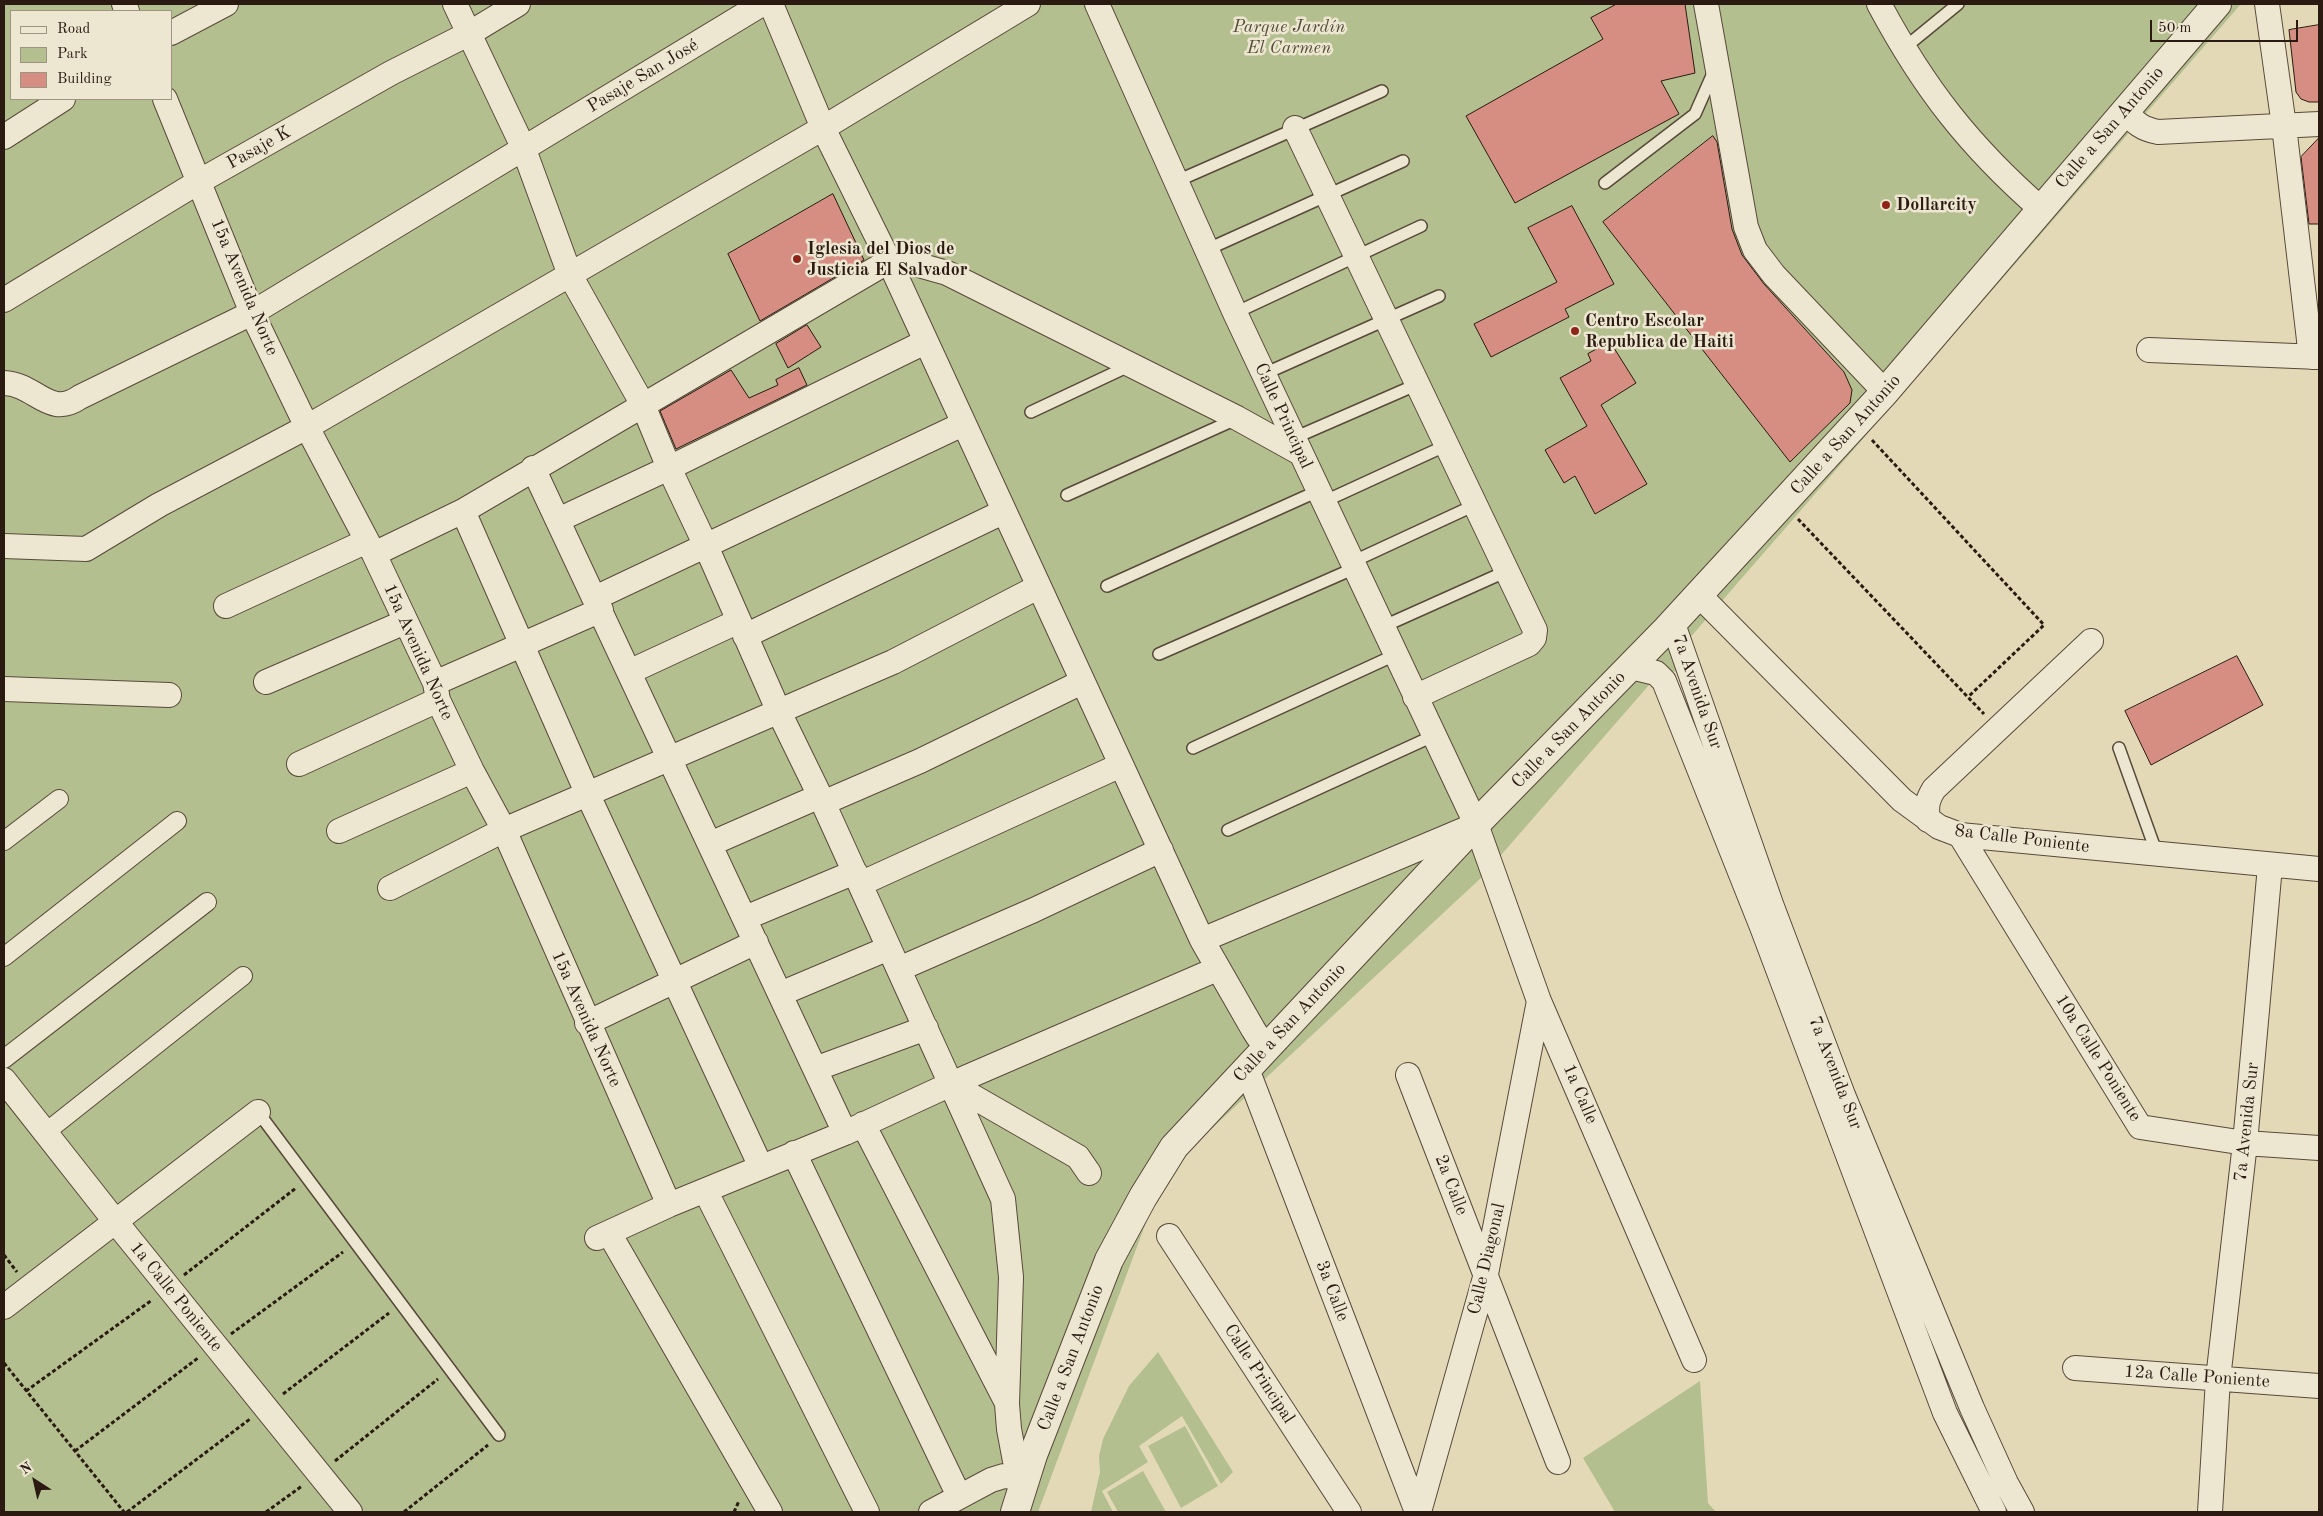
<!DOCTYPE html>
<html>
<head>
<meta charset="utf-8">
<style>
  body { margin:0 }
  #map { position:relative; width:2323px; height:1516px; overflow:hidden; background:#e4d9b7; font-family:"Old Standard TT",serif }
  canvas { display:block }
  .frame { position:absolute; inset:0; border:5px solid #2a1a12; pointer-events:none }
  .legend { position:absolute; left:10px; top:10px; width:162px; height:90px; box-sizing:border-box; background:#ede6d0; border:1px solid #9f9484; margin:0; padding:6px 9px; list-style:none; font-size:15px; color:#2a1a12 }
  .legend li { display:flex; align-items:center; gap:10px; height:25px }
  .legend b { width:25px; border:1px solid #9f9484 }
  .north { position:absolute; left:10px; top:1456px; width:50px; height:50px; -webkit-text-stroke:4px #ede6d0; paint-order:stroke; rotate:325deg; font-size:14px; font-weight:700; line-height:20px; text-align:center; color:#2a1a12 }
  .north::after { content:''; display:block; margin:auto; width:18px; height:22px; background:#2a1a12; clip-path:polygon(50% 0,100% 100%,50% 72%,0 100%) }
  .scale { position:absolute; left:2150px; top:20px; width:148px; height:22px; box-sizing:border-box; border:2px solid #2a1a12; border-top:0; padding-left:6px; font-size:15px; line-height:18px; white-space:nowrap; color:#2a1a12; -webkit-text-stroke:4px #ede6d0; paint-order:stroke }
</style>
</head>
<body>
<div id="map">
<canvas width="2323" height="1516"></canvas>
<div class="frame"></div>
<ul class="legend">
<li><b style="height:6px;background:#ede6d0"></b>Road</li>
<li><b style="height:14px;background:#b3bf8f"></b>Park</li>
<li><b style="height:14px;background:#d68e82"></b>Building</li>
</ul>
<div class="north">N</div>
<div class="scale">50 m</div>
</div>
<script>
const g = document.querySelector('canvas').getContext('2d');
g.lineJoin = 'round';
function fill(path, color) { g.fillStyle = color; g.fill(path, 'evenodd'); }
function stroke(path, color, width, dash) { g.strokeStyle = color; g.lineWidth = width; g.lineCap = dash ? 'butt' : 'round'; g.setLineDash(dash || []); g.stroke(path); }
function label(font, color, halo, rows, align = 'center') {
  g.font = font + ' "Old Standard TT",serif'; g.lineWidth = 5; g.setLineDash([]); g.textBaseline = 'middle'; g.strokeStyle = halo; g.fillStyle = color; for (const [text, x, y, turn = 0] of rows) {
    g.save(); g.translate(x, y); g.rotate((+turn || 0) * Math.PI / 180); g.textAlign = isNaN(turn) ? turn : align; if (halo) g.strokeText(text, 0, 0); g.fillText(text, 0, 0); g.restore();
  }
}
fill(new Path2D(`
  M 4,4 L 2241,4 L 1675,655 L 1678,672 L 1662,670 L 1482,877 L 1168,1169 L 1150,1212 L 1038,1512 L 4,1512 ZM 11,11 L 171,11 L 171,99 L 11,99 Z
  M 1158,1352 L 1233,1472 L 1221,1484 L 1182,1416 L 1139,1446 L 1148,1462 L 1102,1491 L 1113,1512 L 1091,1512 L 1100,1472 L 1099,1456 L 1103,1439 L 1129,1386 Z
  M 1700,1381 L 1708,1503 L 1716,1512 L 1615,1512 L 1583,1458 Z
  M 1185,1426 L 1218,1486 L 1181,1508 L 1148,1446 Z
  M 1143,1471 L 1166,1512 L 1118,1512 L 1107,1492 Z`), '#b3bf8f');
const building = new Path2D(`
  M 1617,4 L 1685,4 L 1695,73 L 1661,81 L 1679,114 L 1515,203 L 1466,116 L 1603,39 L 1591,18 Z
  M 2319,25 L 2319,102 L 2309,102 L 2301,99 L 2296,92 L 2289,30 Z
  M 1713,136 L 1717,142 L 1732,229 L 1742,255 L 1764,284 L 1844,372 L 1852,390 L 1850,403 L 1790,462 L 1603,222 Z
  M 2319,138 L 2319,224 L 2309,224 L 2301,157 Z
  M 833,194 L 864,260 L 760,321 L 728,254 Z
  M 1572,206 L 1614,284 L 1565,309 L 1569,317 L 1491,357 L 1474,324 L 1557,282 L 1528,228 Z
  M 807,325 L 821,347 L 788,368 L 776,344 Z
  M 1603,346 L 1608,353 L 1614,348 L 1636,383 L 1601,405 L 1647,484 L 1595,514 L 1575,476 L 1564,483 L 1545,450 L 1587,426 L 1560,378 L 1591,361 L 1588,354 Z
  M 799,368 L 807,385 L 676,449 L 660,411 L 731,370 L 749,398 L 778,385 L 776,380 Z
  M 2237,656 L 2263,705 L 2151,765 L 2125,711 Z`);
fill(building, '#d68e82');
stroke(building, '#2a1a12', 1);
const service = new Path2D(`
  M 1903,49 L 1958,4
  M 1177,181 L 1382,91
  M 1605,183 L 1695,114 L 1714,71
  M 1206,250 L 1403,161
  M 1235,313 L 1421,226
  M 1264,374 L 1439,296
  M 1031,412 L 1131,365
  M 1294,438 L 1418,384
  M 1067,495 L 1236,419
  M 1323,502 L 1447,445
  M 1352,562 L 1475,505
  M 1107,586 L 1318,491
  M 1382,627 L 1507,571
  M 1159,654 L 1355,568
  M 1193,748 L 1395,655
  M 2119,748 L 2157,854
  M 1228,830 L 1433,736
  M 258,1112 L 499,1435`);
const pedestrian = new Path2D(`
  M 4,841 L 59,799
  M 4,957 L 177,821
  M 4,1059 L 207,902
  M 46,1132 L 243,976`);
const minor = new Path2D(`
  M 124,4 L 127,11
  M 455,4 L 523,147 L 570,275 L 643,405 L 669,468 L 706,546 L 779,712 L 820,796 L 1003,1199 L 1011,1277 L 1007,1404 L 1009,1429 L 1015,1461 L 1026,1478
  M 771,4 L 823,128 L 889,261 L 1202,940 L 1253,1029 L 1258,1037 L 1270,1044
  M 1097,4 L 1235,313 L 1476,824 L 1539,1001 L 1694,1360
  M 1706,4 L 1746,227 L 1755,250 L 1774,275 L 1885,392
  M 1879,4 C 1924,88 1969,146 2041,209
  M 2267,4 L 2284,126 L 2311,357
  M 171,33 L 226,4
  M 165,99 L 252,313 L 307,427 L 374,554 L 435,683 L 438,700 L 472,771 L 504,830 L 669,1205
  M 2125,111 C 2135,123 2142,129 2158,132 L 2319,124
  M 1295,128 L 1535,630 L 1534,638 L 1529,644 L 1415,697
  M 4,137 L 63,99
  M 4,300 L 200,181 L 391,73 L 470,33 L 518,4
  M 2149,350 L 2319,357
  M 4,383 C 36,384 49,419 80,397 L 252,313 L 762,4
  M 533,468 L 845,1133
  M 463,511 L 588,795 L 761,1167
  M 558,520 L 669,468 L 925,342
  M 4,546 L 86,549 L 159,505 L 307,427 L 823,128 L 1028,4
  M 374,554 L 463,511 L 889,261 L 915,264 L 947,273 L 1237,418 L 1300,453
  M 1699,595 L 1902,800 L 1939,827 L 1960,835 L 2319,869
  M 595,598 L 963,424
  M 226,606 L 367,541
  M 1673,624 L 1771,904 L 1843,1095 L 1972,1408 L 2006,1483 L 2022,1512
  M 745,636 L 1003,512
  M 1631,667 L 1656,673 L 1664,681 L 1762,927 L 1945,1413 L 1994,1512
  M 629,672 L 739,621
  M 266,682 L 405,622
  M 435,683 L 601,610
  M 4,689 L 169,695
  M 299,764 L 438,700
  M 823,803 L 920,761 L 1082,682
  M 1928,820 C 1926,807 1927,800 1934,789 L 2091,641
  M 339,831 L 472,771
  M 1960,835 L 2140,1127 L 2245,1143 L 2319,1148
  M 710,844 L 820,796
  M 860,884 L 1121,765
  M 390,888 L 504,830 L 893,662 L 1038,587
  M 745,918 L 855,872
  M 1202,940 L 1475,825
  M 899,969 L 1034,910 L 1161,850
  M 780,994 L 889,948
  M 587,1023 L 756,942
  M 815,1069 L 926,1028
  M 1247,1069 L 1417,1512
  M 1408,1075 L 1558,1462
  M 4,1080 L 115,1221 L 350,1512
  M 951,1084 L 1078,1157 L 1089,1173
  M 863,1124 L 1007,1403
  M 794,1153 L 959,1496
  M 706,1192 L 867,1512
  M 609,1233 L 770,1512
  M 1169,1236 L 1349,1512
  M 597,1238 L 669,1205 L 845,1133 L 951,1084 L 1217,969
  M 4,1307 L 258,1112
  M 2075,1368 L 2319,1386
  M 931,1512 L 991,1480 L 1004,1476 L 1026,1478
  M 1419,1512 L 1486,1274 L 1539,1001
  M 2210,1512 L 2218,1379 L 2245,1143 L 2270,866`);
const tertiary = new Path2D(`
  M 1015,1512 L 1033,1455 L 1109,1260 L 1143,1197 L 1174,1147 L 1476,824 L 1667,629 L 1885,392 L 2217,4`);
stroke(service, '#584a3b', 14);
stroke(pedestrian, '#584a3b', 20);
stroke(minor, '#584a3b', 26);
stroke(tertiary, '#584a3b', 30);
stroke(new Path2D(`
  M 1872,440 L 2044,625 L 1968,697
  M 1798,519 L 1984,714
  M 4,1255 L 17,1272
  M 184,1275 L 296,1188
  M 231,1334 L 343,1252
  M 4,1363 L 124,1512
  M 26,1391 L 152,1300
  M 283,1394 L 389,1313
  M 75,1451 L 198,1358
  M 335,1461 L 438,1379
  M 127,1512 L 250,1419
  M 266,1512 L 302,1486
  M 404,1512 L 488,1445
  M 734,1512 L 739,1501`), '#2a1a12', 3, [4, 2.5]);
stroke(service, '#ede6d0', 11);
stroke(pedestrian, '#ede6d0', 18);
stroke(minor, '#ede6d0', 24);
stroke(tertiary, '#ede6d0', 28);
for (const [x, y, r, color] of [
  [1886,205,5,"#8f2418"],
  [797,259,5,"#8f2418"],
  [1575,331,5,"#8f2418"]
]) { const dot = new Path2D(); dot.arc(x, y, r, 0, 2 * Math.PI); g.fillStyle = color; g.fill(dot); stroke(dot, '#ede6d0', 2); }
label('italic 18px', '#534c38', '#ede6d0', [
  ["Parque Jardín",1289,27],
  ["El Carmen",1289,48]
]);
label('18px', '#2a1a12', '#ede6d0', [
  ["Pasaje San José",643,76,-31],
  ["Calle a San Antonio",2110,128,-49],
  ["Pasaje K",259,148,-29],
  ["15a Avenida Norte",244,287,67],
  ["Calle Principal",1283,416,65],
  ["Calle a San Antonio",1846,435,-48],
  ["15a Avenida Norte",418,652,66],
  ["7a Avenida Sur",1697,692,71],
  ["Calle a San Antonio",1569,730,-46],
  ["8a Calle Poniente",2022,839,7],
  ["15a Avenida Norte",586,1019,66],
  ["Calle a San Antonio",1290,1023,-47],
  ["10a Calle Poniente",2098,1058,58],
  ["7a Avenida Sur",1835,1073,69],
  ["1a Calle",1580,1094,67],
  ["7a Avenida Sur",2247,1122,-84],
  ["2a Calle",1451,1185,69],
  ["Calle Diagonal",1487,1259,-77],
  ["3a Calle",1332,1291,69],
  ["1a Calle Poniente",176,1297,51],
  ["Calle a San Antonio",1071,1358,-69],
  ["Calle Principal",1259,1374,57],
  ["12a Calle Poniente",2197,1377,4]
]);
label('bold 18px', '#2a1a12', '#ede6d0', [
  ["Dollarcity",1896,205],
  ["Iglesia del Dios de",807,249],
  ["Justicia El Salvador",807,270],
  ["Centro Escolar",1585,321],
  ["Republica de Haiti",1585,342]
], 'left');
</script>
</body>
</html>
